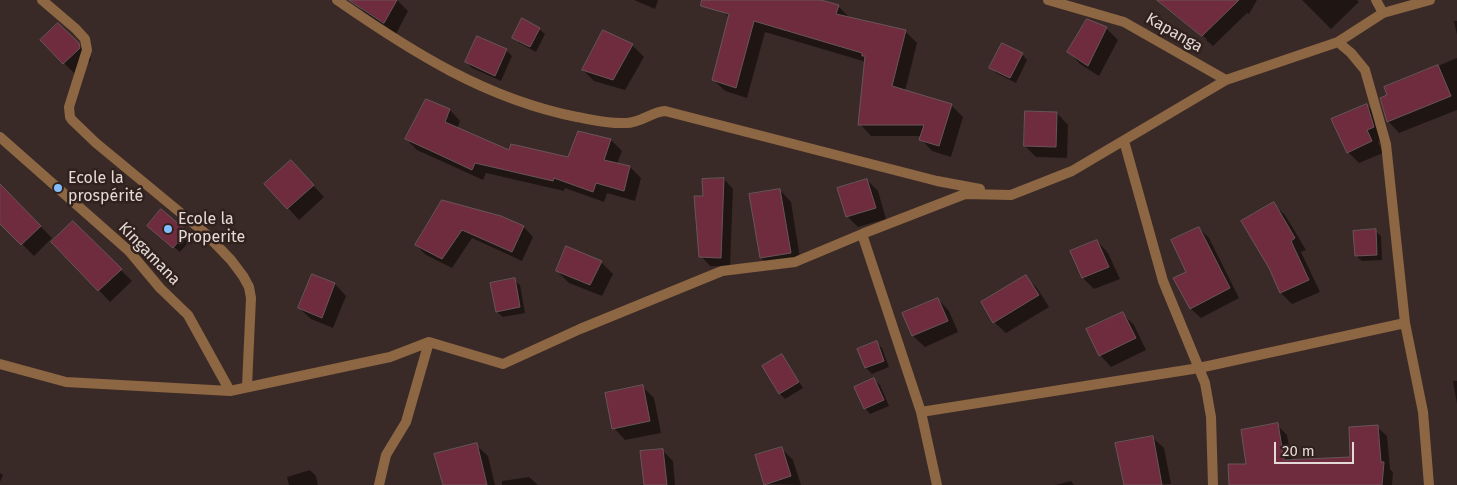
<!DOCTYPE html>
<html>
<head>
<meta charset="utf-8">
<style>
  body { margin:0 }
  #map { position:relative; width:1457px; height:485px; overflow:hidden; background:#3a2a27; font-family:"Fira Sans",sans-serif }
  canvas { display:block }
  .scale { position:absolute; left:1274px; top:442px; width:80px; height:22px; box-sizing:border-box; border:2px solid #e4d9d6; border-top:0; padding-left:6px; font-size:15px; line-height:18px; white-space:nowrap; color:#e4d9d6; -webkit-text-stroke:4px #30211d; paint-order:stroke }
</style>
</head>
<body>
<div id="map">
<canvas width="1457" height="485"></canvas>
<div class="scale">20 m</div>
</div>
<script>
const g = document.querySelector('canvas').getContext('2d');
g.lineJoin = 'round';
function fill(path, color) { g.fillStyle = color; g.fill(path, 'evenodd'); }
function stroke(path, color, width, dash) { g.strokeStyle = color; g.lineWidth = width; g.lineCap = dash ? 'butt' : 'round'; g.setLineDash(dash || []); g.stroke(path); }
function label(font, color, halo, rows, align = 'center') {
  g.font = font + ' "Fira Sans",sans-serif'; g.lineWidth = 5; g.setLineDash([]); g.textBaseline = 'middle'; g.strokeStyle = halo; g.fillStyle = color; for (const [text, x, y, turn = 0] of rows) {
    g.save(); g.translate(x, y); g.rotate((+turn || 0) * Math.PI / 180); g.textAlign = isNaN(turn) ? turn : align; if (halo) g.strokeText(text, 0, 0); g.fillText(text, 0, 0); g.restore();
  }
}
fill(new Path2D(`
  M 353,0 L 397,0 L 408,11 L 396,34 L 364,12 Z
  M 634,0 L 658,0 L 655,9 Z
  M 726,0 L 817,0 L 838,6 L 850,18 L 905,31 L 917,43 L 905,91 L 951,105 L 963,117 L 951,157 L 932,151 L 921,139 L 922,136 L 871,136 L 860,124 L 866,62 L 765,32 L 747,98 L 725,91 L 713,79 L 729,17 L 723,11 Z
  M 1176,0 L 1257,0 L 1249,14 L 1247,13 L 1213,46 L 1206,40 L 1207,39 L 1181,18 L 1181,20 L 1172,11 Z
  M 1302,0 L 1357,0 L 1359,2 L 1331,29 Z
  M 1454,21 L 1457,21 L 1457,35 Z
  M 58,24 L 90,55 L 91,60 L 76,75 L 41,40 Z
  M 1106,28 L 1118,40 L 1099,76 L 1080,64 L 1069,52 Z
  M 539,29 L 545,34 L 536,52 L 519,43 L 513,37 Z
  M 603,32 L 632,45 L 644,57 L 625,90 L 594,81 L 583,70 Z
  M 506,50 L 512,56 L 501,81 L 472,68 L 466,62 Z
  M 1022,54 L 1027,60 L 1016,83 L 996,73 L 990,67 Z
  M 1457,58 L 1457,110 L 1399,133 L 1388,121 L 1389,96 L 1386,88 Z
  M 1367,105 L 1378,117 L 1385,139 L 1378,142 L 1383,153 L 1359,163 L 1348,152 Z
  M 450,110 L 460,121 L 457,129 L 510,152 L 569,159 L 578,132 L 611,140 L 622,151 L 617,164 L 630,167 L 641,178 L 635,201 L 607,193 L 604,202 L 565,188 L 564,191 L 486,173 L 483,180 L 417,150 L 406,139 Z
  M 1057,113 L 1068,125 L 1067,158 L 1036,157 L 1025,146 Z
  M 302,173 L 324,197 L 299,220 L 266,184 Z
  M 724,179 L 733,189 L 730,267 L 710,266 L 701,256 L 704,197 Z
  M 867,180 L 878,191 L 886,219 L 858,227 L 847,216 Z
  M 0,186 L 52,238 L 34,256 L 0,222 Z
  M 780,190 L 791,202 L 801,264 L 773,269 L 761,258 Z
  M 1274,204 L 1285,215 L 1306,250 L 1301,252 L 1320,292 L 1292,304 L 1281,293 Z
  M 161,211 L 192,238 L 180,252 L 154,231 Z
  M 500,217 L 524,227 L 533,237 L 522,261 L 472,238 L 452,268 L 426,255 L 416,245 Z
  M 73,223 L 132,281 L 110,302 L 53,242 Z
  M 1199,228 L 1209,238 L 1239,298 L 1201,318 L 1191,309 L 1175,279 L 1188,272 Z
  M 1375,231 L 1381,236 L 1382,260 L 1362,261 L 1356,256 Z
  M 1097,241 L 1108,253 L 1120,279 L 1094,289 L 1083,278 L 1072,251 Z
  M 601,262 L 613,274 L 602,296 L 569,283 L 557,271 Z
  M 313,275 L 335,284 L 346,296 L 333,328 L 311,319 L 299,308 Z
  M 1025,276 L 1037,288 L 1049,307 L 1006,333 L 994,322 Z
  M 514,280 L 520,285 L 525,313 L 503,317 L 497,312 Z
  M 938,299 L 949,311 L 958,332 L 925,347 L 913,336 L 904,314 Z
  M 1122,313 L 1134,325 L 1146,350 L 1111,367 L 1100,355 Z
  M 877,343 L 882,348 L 889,367 L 872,374 L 866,368 L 859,349 Z
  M 782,356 L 787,362 L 803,388 L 785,399 L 780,394 Z
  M 874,380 L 880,385 L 889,406 L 870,414 L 865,408 Z
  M 1453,381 L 1457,381 L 1457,404 Z
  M 643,387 L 654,398 L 661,433 L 625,440 L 614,428 Z
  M 1277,425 L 1287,435 L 1292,461 L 1352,458 L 1377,427 L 1387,436 L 1390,469 L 1393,473 L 1392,485 L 1230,485 L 1248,465 Z
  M 1152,437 L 1164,448 L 1171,484 L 1130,485 Z
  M 476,445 L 488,456 L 495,485 L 444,485 Z
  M 781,448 L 793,460 L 801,485 L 765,484 Z
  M 663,451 L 673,461 L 675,485 L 639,485 L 645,484 Z
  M 310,470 L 316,476 L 318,485 L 289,485 L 287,477 Z
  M 0,473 L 3,475 L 0,482 Z
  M 529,477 L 538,485 L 502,485 L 502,481 Z
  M 1071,481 L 1074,485 L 1055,485 Z`), '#0007');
const building = new Path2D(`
  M 349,0 L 397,0 L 384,23 Z
  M 702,0 L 821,0 L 839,5 L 836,14 L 906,30 L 892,86 L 952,104 L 939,146 L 919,140 L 924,125 L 858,125 L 865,56 L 862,56 L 862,53 L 754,21 L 736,88 L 712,80 L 729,14 L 701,6 Z
  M 1157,0 L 1239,0 L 1202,36 Z
  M 522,18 L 540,28 L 530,47 L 512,38 Z
  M 1087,19 L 1107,27 L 1088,66 L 1067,52 Z
  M 58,23 L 79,43 L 80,48 L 63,64 L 40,40 Z
  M 603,30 L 633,44 L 613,80 L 582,70 Z
  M 477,36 L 507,49 L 495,76 L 465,62 Z
  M 1002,43 L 1023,53 L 1010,78 L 989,68 Z
  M 1438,65 L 1451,96 L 1387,122 L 1380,98 L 1387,95 L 1384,87 Z
  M 426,99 L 450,109 L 445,122 L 509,150 L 511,144 L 568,157 L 578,131 L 611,139 L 604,160 L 630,166 L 624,191 L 596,183 L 593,192 L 554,178 L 553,181 L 475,163 L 472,170 L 440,155 L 405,139 Z
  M 1367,104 L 1374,127 L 1367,130 L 1372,141 L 1347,153 L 1331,119 Z
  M 1025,111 L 1057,112 L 1056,147 L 1024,146 Z
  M 291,160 L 314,185 L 287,209 L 264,184 Z
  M 724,178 L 721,258 L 699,257 L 694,196 L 703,196 L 702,179 Z
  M 867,179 L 876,208 L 846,217 L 837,188 Z
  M 0,184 L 41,226 L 21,245 L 0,224 Z
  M 780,189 L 791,253 L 760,258 L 749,194 Z
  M 442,200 L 501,216 L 524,226 L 512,252 L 462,230 L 442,259 L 415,245 Z
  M 1274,202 L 1295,238 L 1291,241 L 1309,280 L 1280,293 L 1269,268 L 1241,221 Z
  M 161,209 L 187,231 L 173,248 L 147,226 Z
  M 73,221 L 122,269 L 98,291 L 51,242 Z
  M 1199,227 L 1230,288 L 1190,309 L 1173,278 L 1186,272 L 1171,240 Z
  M 1376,229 L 1377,255 L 1355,256 L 1353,231 Z
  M 1097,240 L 1109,267 L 1082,278 L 1070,251 Z
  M 566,246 L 602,261 L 590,285 L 556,271 Z
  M 312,274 L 335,283 L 322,318 L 298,308 Z
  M 1026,275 L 1039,295 L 993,323 L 981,302 Z
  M 515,278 L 520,307 L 496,312 L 490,283 Z
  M 938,298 L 948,321 L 912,336 L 902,313 Z
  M 1123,312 L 1136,338 L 1099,356 L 1086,329 Z
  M 877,341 L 884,361 L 865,368 L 857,349 Z
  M 782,354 L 799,382 L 779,394 L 762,366 Z
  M 874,378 L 884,400 L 864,409 L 854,387 Z
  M 643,385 L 650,421 L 612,429 L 605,393 Z
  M 1278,423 L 1284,460 L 1350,457 L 1349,427 L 1378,425 L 1381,462 L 1384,462 L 1382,485 L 1229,485 L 1228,464 L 1246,464 L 1241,430 Z
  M 1153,436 L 1162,485 L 1124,485 L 1115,443 Z
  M 477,443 L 487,485 L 443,485 L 434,454 Z
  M 782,447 L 791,476 L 764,485 L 755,455 Z
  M 663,449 L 667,485 L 644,485 L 640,451 Z`);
fill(building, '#6f2c3f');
stroke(building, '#685559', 1);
stroke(new Path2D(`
  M 42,0 L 76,29 L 85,39 L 87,50 L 69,107 L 70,117 L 72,120 L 96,143 L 205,233 L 231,260 L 243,276 L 249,287 L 251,298 L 247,386
  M 337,0 C 412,52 486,99 577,117 C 593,120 609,124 626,123 C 641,123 651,112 665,111 L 937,181 L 980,189
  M 1048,0 L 1124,22 L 1226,80
  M 1376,0 L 1383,13
  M 1338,42 L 1351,53 L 1365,70 L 1386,144 L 1405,323 L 1423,412 L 1429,485
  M 0,137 L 129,251 L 160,288 L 188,315 L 230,391
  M 1124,141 L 1163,281 L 1205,383 L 1211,417 L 1213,485
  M 862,234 L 921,412 L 937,485
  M 0,364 L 66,382 L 230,391 L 390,357 L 429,342 L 503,364 L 580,329 L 722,271 L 795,262 L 862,234 L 965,194 L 1011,195 L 1072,171 L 1226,80 L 1338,42 L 1383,13 L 1430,0
  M 921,412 L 1199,368 L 1405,323
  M 379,485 L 386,455 L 406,422 L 429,342`), '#8d6643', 10);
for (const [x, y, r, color] of [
  [58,188,5,"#81bdfa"],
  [168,229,5,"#81bdfa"]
]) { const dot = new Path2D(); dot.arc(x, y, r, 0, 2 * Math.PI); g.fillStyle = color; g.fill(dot); stroke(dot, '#30211d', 2); }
label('16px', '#e4d9d6', '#30211d', [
  ["Kapanga",1174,33,30],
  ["Kingamana",149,254,46]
]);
label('16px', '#e4d9d6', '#30211d', [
  ["Ecole la",68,179],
  ["prospérité",68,197],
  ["Ecole la",178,220],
  ["Properite",178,238]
], 'left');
</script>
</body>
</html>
